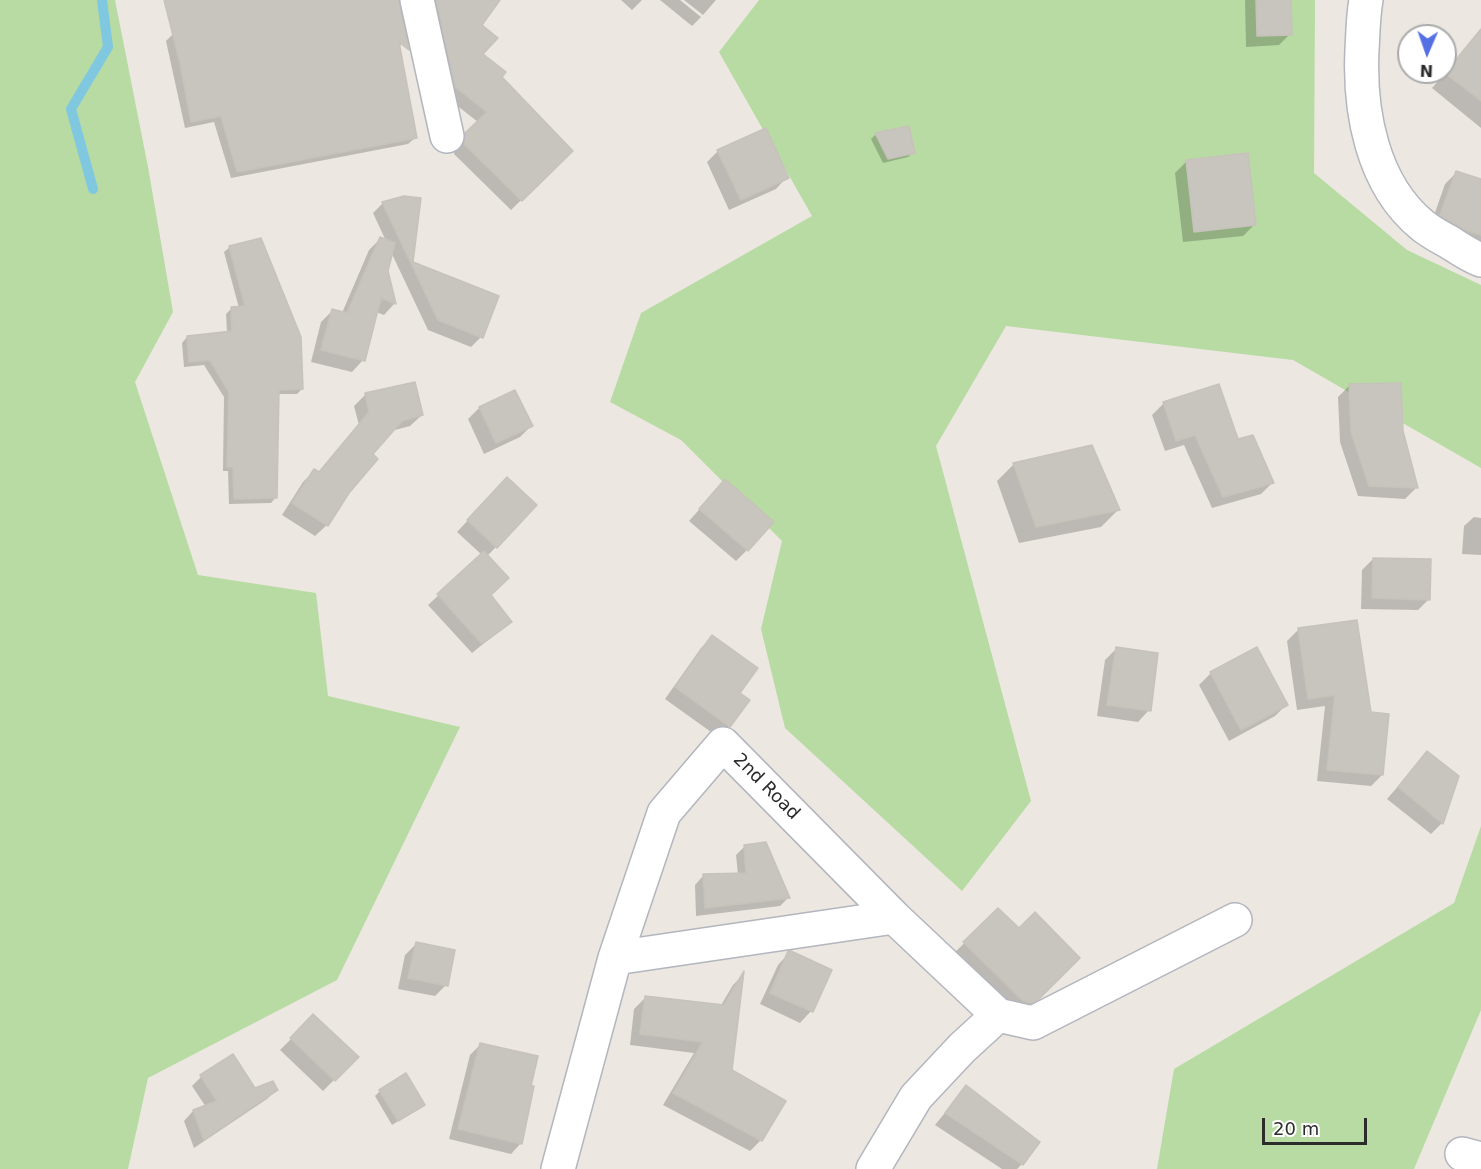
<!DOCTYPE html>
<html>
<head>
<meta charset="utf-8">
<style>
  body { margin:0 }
  #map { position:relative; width:1481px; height:1169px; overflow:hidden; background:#ece7e0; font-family:"DejaVu Sans",sans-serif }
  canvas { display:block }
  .north { position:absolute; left:1397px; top:24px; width:60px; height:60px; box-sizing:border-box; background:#fff; border:2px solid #ababab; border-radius:50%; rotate:182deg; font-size:16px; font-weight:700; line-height:24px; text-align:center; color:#2c2c2c }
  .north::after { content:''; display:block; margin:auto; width:21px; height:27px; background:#5570e4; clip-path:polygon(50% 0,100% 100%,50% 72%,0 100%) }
  .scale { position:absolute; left:1262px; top:1118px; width:105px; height:27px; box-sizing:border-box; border:3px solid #2c2c2c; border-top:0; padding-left:8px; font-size:18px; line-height:21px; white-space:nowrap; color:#2c2c2c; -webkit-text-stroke:4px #fff; paint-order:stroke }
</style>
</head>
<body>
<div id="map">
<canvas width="1481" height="1169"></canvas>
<div class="north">N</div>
<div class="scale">20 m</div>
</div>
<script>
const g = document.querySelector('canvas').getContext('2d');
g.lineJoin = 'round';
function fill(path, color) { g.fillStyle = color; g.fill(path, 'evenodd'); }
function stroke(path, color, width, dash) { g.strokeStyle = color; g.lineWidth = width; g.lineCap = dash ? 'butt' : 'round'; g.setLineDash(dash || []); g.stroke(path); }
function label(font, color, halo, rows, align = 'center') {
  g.font = font + ' "DejaVu Sans",sans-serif'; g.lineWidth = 6; g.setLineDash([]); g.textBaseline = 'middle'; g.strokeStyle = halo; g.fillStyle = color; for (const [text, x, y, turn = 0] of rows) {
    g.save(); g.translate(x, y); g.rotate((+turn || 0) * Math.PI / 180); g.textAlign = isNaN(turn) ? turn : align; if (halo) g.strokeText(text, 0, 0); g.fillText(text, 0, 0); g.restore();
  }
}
fill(new Path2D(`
  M 0,0 L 115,0 L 148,167 L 173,312 L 135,382 L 198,575 L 316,593 L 328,696 L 460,727 L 337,980 L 148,1078 L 128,1169 L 0,1169 Z
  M 759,0 L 1315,0 L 1314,173 L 1407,250 L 1481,285 L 1481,468 L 1293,360 L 1006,326 L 936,446 L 1031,801 L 962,891 L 785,728 L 761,629 L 782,541 L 681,440 L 610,402 L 641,313 L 812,216 L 719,52 Z
  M 1481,826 L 1481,1010 L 1414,1169 L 1157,1169 L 1174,1069 L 1454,903 Z`), '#b7dba3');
fill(new Path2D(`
  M 393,0 L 401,45 L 398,47 L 415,138 L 408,144 L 231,178 L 214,122 L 185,128 L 166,41 L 173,34 Z
  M 435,0 L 498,0 L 480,25 L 481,54 L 500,77 L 571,151 L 511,210 L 454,154 L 456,145 L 478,122 L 446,97 L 427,11 Z
  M 621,0 L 642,0 L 632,10 Z
  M 660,0 L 680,0 L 701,17 L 692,26 Z
  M 684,0 L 716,0 L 703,15 Z
  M 1245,0 L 1289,0 L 1290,34 L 1279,45 L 1246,47 Z
  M 1474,40 L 1481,46 L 1481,128 L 1432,88 Z
  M 876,134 L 913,152 L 908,157 L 883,163 L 871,139 Z
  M 718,151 L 787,177 L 776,189 L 729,210 L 707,162 Z
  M 1187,161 L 1254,225 L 1243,236 L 1183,242 L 1175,173 Z
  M 1456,173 L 1481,181 L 1481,250 L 1430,227 L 1445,184 Z
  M 383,203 L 411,263 L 481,337 L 471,347 L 428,330 L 391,252 L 386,271 L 394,304 L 384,315 L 376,312 L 363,360 L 352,372 L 311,362 L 321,322 L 332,311 L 342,313 L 369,250 L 380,239 L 386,241 L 373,213 Z
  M 230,247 L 302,389 L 297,394 L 277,394 L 276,497 L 271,503 L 229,504 L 228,471 L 223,471 L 224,397 L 204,365 L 184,367 L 182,343 L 187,337 L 227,333 L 226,314 L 231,309 L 239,308 L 224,252 Z
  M 1218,385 L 1237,441 L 1272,483 L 1261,494 L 1212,508 L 1184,445 L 1165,451 L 1152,415 L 1163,404 Z
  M 1350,385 L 1401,431 L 1416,488 L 1405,499 L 1358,496 L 1340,442 L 1338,397 Z
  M 515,392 L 531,426 L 520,437 L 484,454 L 468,419 L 479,408 Z
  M 366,394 L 422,415 L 410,426 L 391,431 L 371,454 L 327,525 L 315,536 L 282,515 L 303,482 L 314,471 L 318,473 L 359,425 L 354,406 Z
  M 1014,464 L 1118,510 L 1101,527 L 1019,543 L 997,481 Z
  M 496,490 L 496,547 L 487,556 L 489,596 L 510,622 L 472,653 L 428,605 L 482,555 L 457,532 Z
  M 714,493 L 747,550 L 736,561 L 689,521 Z
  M 1474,517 L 1481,518 L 1481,555 L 1462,554 L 1464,526 Z
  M 1373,559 L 1429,599 L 1418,610 L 1361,609 L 1362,570 Z
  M 1299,629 L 1370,713 L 1382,775 L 1371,786 L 1317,781 L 1325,706 L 1297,710 L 1287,641 Z
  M 712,637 L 729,726 L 718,737 L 665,699 L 701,648 Z
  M 1116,649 L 1149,710 L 1138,722 L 1097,716 L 1105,660 Z
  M 1257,650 L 1286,705 L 1275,716 L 1229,741 L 1199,685 L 1210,674 Z
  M 1427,753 L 1442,823 L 1431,834 L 1387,799 Z
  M 744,847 L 789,897 L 780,906 L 696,916 L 695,885 L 703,876 L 738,875 L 736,855 Z
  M 998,910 L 1018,930 L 1078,958 L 1020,1016 L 947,960 Z
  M 416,944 L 446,985 L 435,996 L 398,989 L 405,955 Z
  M 789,953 L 830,971 L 811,1011 L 800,1023 L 760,1004 L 778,965 Z
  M 742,976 L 730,1071 L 761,1140 L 750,1151 L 663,1105 L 694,1053 L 630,1045 L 634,1009 L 645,998 L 720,1007 L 733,985 Z
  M 314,1016 L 357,1057 L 323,1091 L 280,1050 Z
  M 480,1045 L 530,1087 L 521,1143 L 511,1154 L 449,1139 L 470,1055 Z
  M 232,1056 L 255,1089 L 276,1090 L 267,1099 L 194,1148 L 184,1121 L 193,1111 L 206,1107 L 192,1086 L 201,1077 Z
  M 966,1087 L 1022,1164 L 1017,1169 L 1002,1169 L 935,1125 Z
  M 380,1091 L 423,1105 L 392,1125 L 375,1096 Z`), '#0003');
stroke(new Path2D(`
  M 93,189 L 71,109 L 108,47 L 102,0`), '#80c7e0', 10);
const building = new Path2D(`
  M 164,0 L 399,0 L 409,50 L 399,42 L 417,138 L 237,172 L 221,116 L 191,122 L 180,63 Z
  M 436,0 L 500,0 L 482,25 L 498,38 L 483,54 L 506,72 L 502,77 L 573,151 L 522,201 L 464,144 L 465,133 L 487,112 L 455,87 Z
  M 1256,0 L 1291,0 L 1292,35 L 1257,36 Z
  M 1481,29 L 1481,101 L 1445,73 Z
  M 909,126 L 915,153 L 888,159 L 875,133 Z
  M 766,128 L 789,178 L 741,200 L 717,150 Z
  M 1248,153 L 1256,225 L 1194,232 L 1186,160 Z
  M 1456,171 L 1481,179 L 1481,235 L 1465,230 L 1440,215 Z
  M 404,196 L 421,198 L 413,262 L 499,296 L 483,338 L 438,320 L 382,202 Z
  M 380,237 L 395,243 L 388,271 L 396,304 L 381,298 L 365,361 L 321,350 L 332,309 L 347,313 Z
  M 261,238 L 301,337 L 303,389 L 279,390 L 277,498 L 234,499 L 233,467 L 227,467 L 229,392 L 210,360 L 189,362 L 187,336 L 232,331 L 231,307 L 245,306 L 229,246 Z
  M 415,382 L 423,415 L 402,421 L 373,454 L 378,459 L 349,493 L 328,526 L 292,503 L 314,469 L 319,472 L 369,412 L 365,393 Z
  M 1401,383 L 1403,431 L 1418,488 L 1369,486 L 1351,432 L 1349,384 Z
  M 1219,384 L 1238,439 L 1253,435 L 1274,483 L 1223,497 L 1195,435 L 1176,441 L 1163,402 Z
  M 515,390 L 533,426 L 496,443 L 479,407 Z
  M 1092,445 L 1120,510 L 1036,527 L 1013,463 Z
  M 507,477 L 537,505 L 497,548 L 467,520 Z
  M 725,479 L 774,522 L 748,551 L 699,509 Z
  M 484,551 L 509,578 L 491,595 L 512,622 L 482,644 L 437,594 Z
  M 1373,558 L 1431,559 L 1430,600 L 1372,598 Z
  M 1357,620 L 1371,712 L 1389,714 L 1383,775 L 1327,770 L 1335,695 L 1308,699 L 1298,628 Z
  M 712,635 L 758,668 L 740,693 L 750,700 L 730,727 L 675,687 Z
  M 1116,647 L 1158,653 L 1151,711 L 1107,705 Z
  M 1257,647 L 1288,705 L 1241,730 L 1210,672 Z
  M 1427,751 L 1459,776 L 1443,824 L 1398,787 Z
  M 766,842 L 790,898 L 705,908 L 703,874 L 746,873 L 744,845 Z
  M 998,908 L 1019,928 L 1035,912 L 1080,958 L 1039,999 L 1031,1003 L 1023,1001 L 963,942 Z
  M 416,942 L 455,950 L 448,986 L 408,978 Z
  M 788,951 L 791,951 L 832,970 L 813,1012 L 770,993 Z
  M 744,971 L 732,1070 L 786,1101 L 762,1141 L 673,1093 L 703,1042 L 640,1034 L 645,996 L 724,1005 Z
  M 313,1014 L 359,1057 L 335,1081 L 290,1038 Z
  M 480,1043 L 538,1056 L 531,1086 L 534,1086 L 522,1144 L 458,1129 Z
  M 233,1054 L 255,1088 L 273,1081 L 278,1090 L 204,1140 L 193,1110 L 217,1101 L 200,1075 Z
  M 406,1073 L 425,1105 L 398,1121 L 379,1090 Z
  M 966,1085 L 1040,1142 L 1023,1165 L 945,1113 Z`);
fill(building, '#c8c5be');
stroke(building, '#c7c2ba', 1.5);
const minor = new Path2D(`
  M 417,0 L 447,136
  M 1366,0 C 1363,16 1363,33 1362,50 C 1359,111 1372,184 1422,225 C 1430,232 1440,237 1449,242 C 1460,249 1470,256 1481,260
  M 615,958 L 894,917
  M 998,1015 L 1033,1023 L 1235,920
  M 1462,1154 L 1481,1159
  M 558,1169 L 615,958 L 664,813 L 723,744 L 894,917 L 998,1015
  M 873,1169 L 916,1097 L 962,1048 L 998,1015`);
stroke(minor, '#b3b6be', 36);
stroke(minor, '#fff', 33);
label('18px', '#2c2c2c', '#fff', [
  ["2nd Road",766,787,45]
]);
</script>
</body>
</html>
